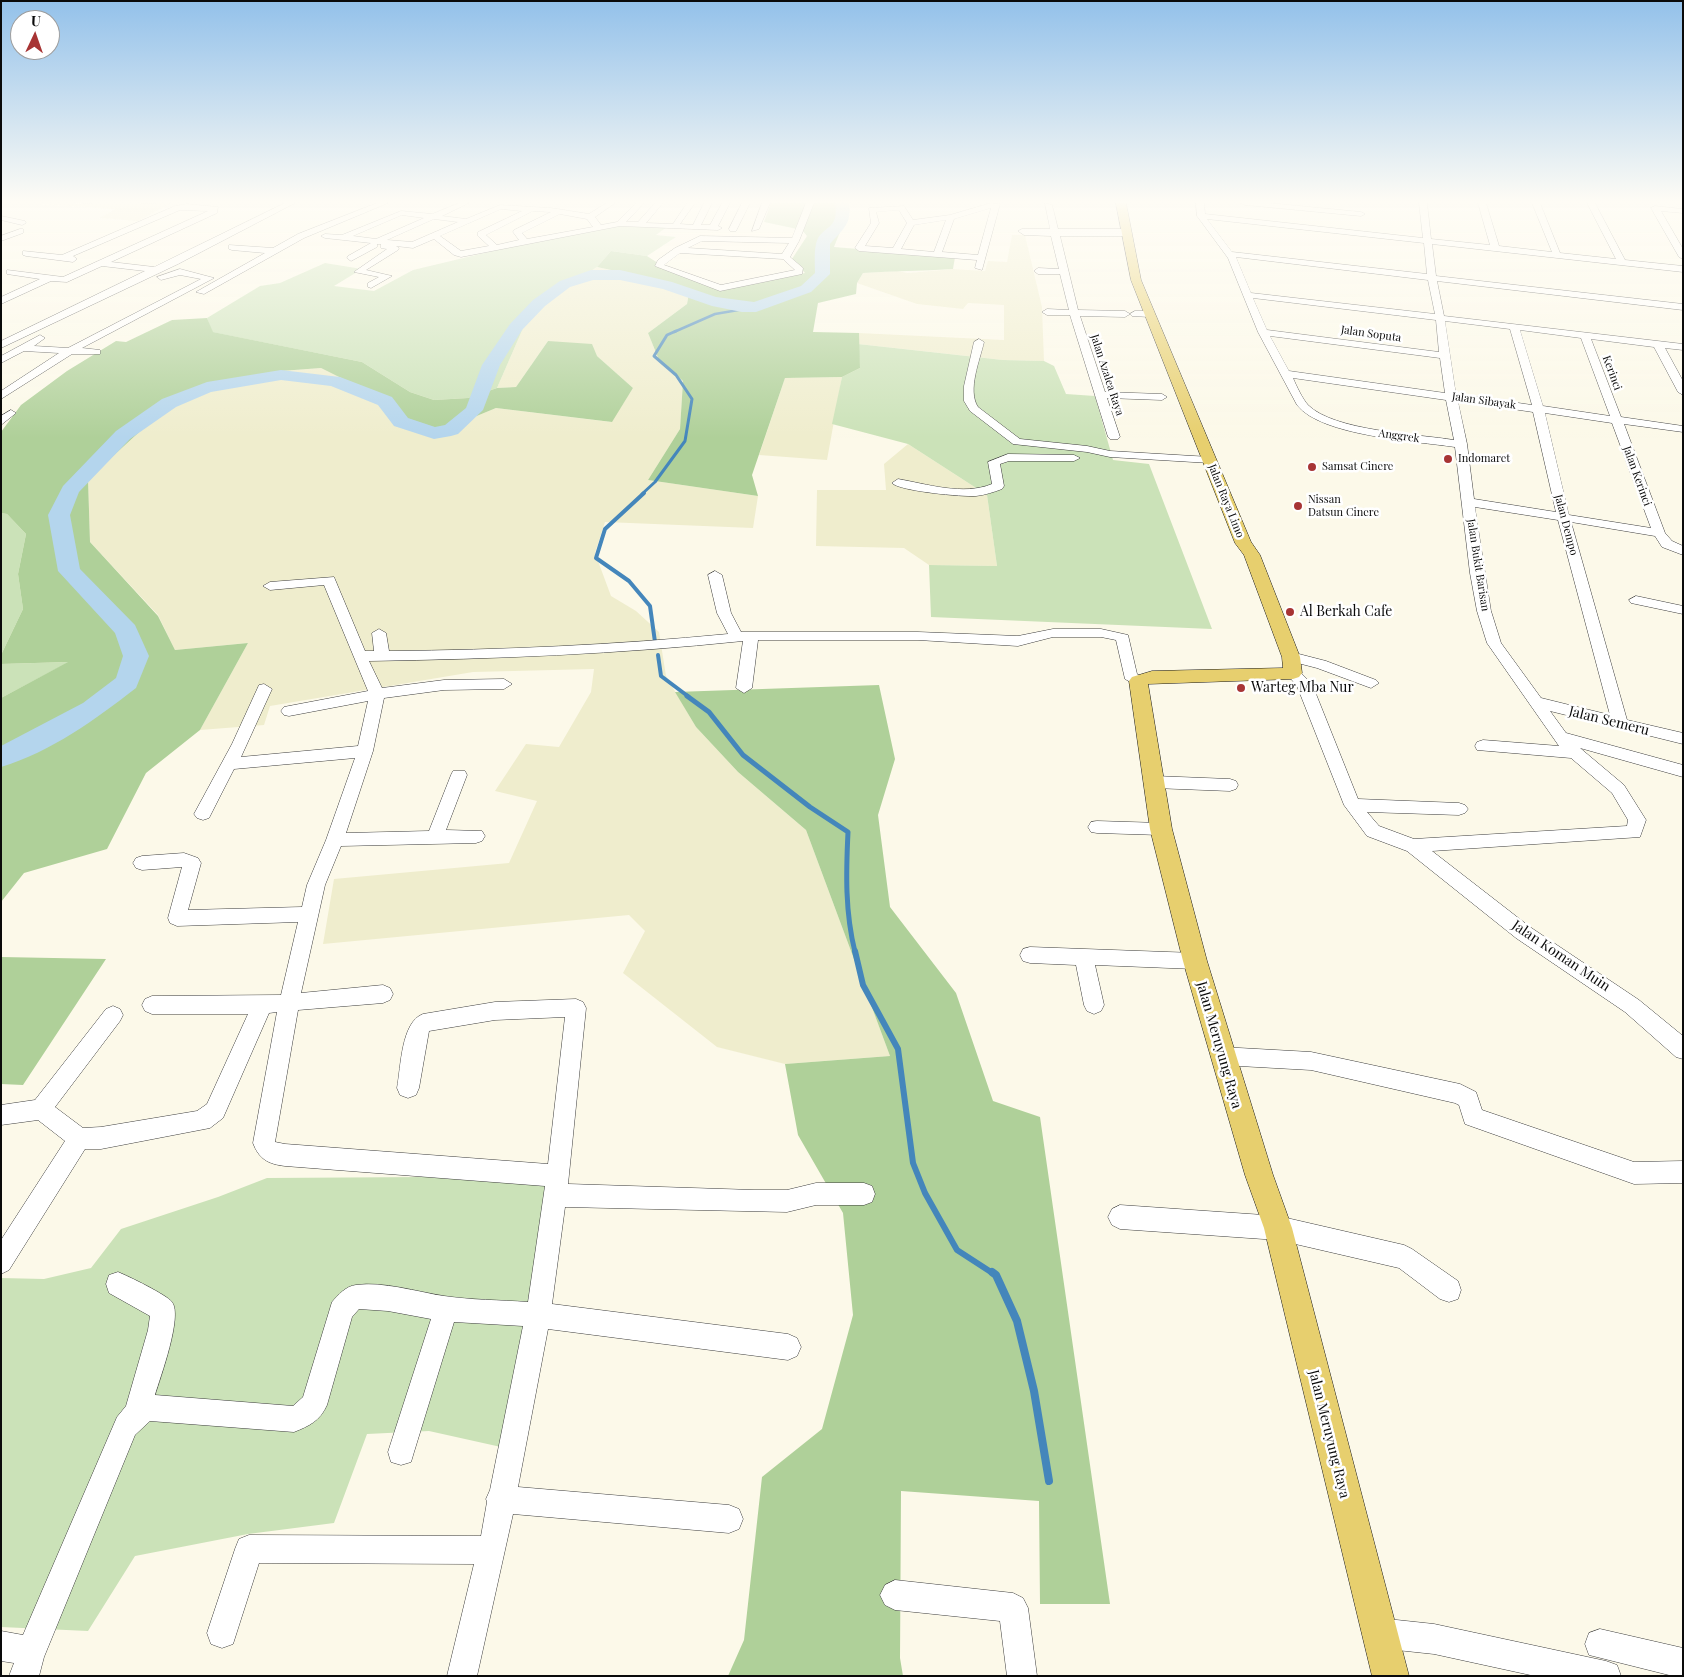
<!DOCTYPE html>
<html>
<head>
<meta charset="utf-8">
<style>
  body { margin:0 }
  #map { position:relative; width:1684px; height:1677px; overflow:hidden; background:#fcf9e9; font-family:"Playfair Display",serif }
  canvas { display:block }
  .frame { position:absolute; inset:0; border:2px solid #0a0a0a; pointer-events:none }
  .north { position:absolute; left:10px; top:10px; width:50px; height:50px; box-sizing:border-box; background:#fff; border:1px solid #9d9d9d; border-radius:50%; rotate:3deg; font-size:14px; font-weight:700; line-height:20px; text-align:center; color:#0a0a0a }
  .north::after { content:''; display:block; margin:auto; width:18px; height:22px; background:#a73434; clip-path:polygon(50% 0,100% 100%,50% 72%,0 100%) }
</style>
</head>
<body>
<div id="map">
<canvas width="1684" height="1677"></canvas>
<div class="frame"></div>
<div class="north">U</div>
</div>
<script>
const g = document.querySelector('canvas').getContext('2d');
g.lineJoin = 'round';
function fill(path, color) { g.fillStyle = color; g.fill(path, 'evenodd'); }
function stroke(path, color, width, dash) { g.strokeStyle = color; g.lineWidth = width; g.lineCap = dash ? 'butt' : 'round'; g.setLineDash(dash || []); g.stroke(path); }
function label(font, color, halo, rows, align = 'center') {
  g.font = font + ' "Playfair Display",serif'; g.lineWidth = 5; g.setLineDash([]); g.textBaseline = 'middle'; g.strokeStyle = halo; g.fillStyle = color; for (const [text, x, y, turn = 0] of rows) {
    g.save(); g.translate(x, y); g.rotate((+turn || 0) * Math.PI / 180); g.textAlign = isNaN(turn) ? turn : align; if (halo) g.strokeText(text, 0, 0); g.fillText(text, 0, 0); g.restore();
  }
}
fill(new Path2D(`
  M 171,203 L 138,221 L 99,218 L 116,209 L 41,204 Z
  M 1012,235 L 1025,235 L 1042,307 L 1044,361 L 1003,360 L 858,344 L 859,333 L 1004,340 L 1004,305 L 968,303 L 963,309 L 917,304 L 857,283 L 863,273 L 897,271 L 908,273 L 953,269 L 985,271 L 988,261 L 1007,262 Z
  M 597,267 L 672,283 L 689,293 L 687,304 L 648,333 L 659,360 L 683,381 L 680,429 L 648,480 L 758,496 L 753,528 L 605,522 L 595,553 L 611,596 L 636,611 L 659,632 L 666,676 L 696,727 L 738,772 L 806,830 L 890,1056 L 785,1064 L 717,1047 L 623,973 L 645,931 L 629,915 L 323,944 L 334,879 L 509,863 L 537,801 L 495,791 L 526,744 L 559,747 L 591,692 L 594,669 L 473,672 L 270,706 L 264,725 L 200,730 L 248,643 L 175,650 L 158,615 L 90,542 L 88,479 L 160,413 L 208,387 L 281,371 L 321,368 L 363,389 L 400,419 L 443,430 L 496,408 L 611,422 L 633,388 L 597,356 L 548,341 L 516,387 L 497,388 L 531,310 Z
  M 842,377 L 827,460 L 759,455 L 785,378 Z
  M 908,444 L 987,495 L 997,566 L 929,565 L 904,548 L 816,546 L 817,490 L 886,490 L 884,464 Z`), '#efedcd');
fill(new Path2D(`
  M 623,225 L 667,227 L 656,235 L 676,237 L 647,256 L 611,251 L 597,267 L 531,310 L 497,388 L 468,398 L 434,400 L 410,392 L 362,362 L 212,332 L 207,318 L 260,286 L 280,283 L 325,263 L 362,269 L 334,286 L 374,291 L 413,270 L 560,235 Z
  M 858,344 L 1003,360 L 1044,361 L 1054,366 L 1066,394 L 1095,396 L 1113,460 L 1149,464 L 1212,629 L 931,617 L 929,565 L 997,566 L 987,495 L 908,444 L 832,424 L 842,377 L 860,368 Z
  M 1,513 L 7,514 L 26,534 L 18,574 L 23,609 L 1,655 Z
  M 69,662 L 1,698 L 1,664 Z
  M 426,1177 L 555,1186 L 501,1447 L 429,1431 L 367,1434 L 334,1523 L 248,1534 L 135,1556 L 88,1631 L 1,1627 L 1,1278 L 44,1279 L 91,1268 L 121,1229 L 218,1197 L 267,1178 Z`), '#cbe2b8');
fill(new Path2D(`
  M 771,203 L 838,203 L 836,211 L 848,212 L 834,247 L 955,257 L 953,269 C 923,271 893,271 863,273 L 857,283 L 856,294 L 818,303 L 813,332 L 859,333 L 860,368 L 842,377 L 785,378 L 752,475 L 758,496 L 648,480 L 680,429 L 683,381 L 659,360 L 648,333 L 687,304 L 689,293 L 672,283 L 597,267 L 611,251 L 647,256 L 661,265 L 722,289 L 805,273 L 792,259 L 807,236 L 802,230 L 764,222 Z
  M 207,318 L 213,332 L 362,362 L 410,392 L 434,400 L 468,398 L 497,388 L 516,387 L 548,341 L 592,344 L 597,356 L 633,388 L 612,422 L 496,408 L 443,430 L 400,419 L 363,389 L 321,368 L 281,371 L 208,387 L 160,413 L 88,479 L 90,542 L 158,616 L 175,650 L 248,643 L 200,730 L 146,773 L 107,849 L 24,873 L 1,902 L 1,698 L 68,662 L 1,664 L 1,655 L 23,609 L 18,574 L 26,534 L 7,514 L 1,513 L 1,432 L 21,405 L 67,371 L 116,341 L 126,342 L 172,320 Z
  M 879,685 L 895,759 L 878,815 L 890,907 L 956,993 L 993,1101 L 1040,1117 L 1110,1604 L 1040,1604 L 1039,1501 L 901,1491 L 900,1658 L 903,1676 L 728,1676 L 744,1640 L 762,1477 L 822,1429 L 853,1315 L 843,1213 L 798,1135 L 785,1064 L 890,1056 L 806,830 L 738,772 L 696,727 L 675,692 Z
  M 1,957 L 106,959 L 23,1085 L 1,1084 Z`), '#afd099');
stroke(new Path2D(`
  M 674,332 L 715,314 L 756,307`), '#4486bb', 2.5);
stroke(new Path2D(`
  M 642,494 L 655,482 L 685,441 L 692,399 L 676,375 L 654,356 L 667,335 L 676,331`), '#4486bb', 3);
stroke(new Path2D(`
  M 644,493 L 605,529 L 596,558 L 629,581 L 650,606 L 655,642
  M 658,655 L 661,676 L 689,697`), '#4486bb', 4);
stroke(new Path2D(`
  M 687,696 L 709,712 L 743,755 L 810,807 L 848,832 C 846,873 845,912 855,952`), '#4486bb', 5);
stroke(new Path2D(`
  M 855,951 L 863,985 L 898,1049 L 913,1163 L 925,1193 L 957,1250 L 994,1274`), '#4486bb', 6);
stroke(new Path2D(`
  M 992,1272 L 996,1275 L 1017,1321 L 1034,1391 L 1049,1481`), '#4486bb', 8);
fill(new Path2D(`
  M 835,203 L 849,203 C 852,224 843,229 830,244 L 830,274 L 811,292 L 756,312 L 742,312 L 712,306 L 663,289 L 620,280 L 593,280 L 570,287 L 545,306 L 522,330 L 500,365 L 483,410 L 458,434 L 451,436 L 434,439 L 394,426 L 378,405 L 331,386 L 281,380 L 211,392 L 176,407 L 130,439 L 79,492 L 70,515 L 80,569 L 135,625 L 149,656 L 136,688 C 96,719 51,752 1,767 L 1,746 L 83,703 L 116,678 L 123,656 L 115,633 L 58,571 L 48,515 L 63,486 L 116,431 L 162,399 L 207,382 L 281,370 L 340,377 L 392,397 L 408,418 L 435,427 L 445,425 L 466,408 L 482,365 L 510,324 L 533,300 L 560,281 L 591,270 L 620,270 L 672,282 L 716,297 L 754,302 L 801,286 L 815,273 C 815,264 814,253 816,244 C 820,225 840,232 835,203 Z`), '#b4d5ed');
const minor = new Path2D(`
  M 285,203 L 295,203 L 178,264 L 1,348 L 1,341 L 145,271 L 102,266 L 67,282 L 51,281 L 1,304 L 1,297 L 40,279 L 7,274 L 7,270 L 63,277 L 208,211 L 180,210 L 73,256 L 77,259 L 73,262 L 26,256 L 23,255 L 23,251 L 62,255 L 175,206 L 187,204 L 218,207 L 217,213 L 111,262 L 154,267 Z
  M 377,203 L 388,203 L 304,238 L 204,294 L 196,292 L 265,253 L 232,250 L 229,249 L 229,245 L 273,248 L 298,234 Z
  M 459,203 L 469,203 L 442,216 L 466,219 L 500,205 L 551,208 L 589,214 L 606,203 L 615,203 L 595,217 L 601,225 L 617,222 L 636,203 L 644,203 L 626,222 L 638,222 L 655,203 L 663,203 L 646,223 L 673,224 L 687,203 L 695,203 L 680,224 L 693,225 L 704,203 L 712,203 L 701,225 L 710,225 L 722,203 L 730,203 L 718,226 L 722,228 L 718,230 L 620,226 L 461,257 L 454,255 L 434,239 L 413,248 L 396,246 L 399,248 L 398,250 L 366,270 L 392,276 L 371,288 L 368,287 L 368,283 L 379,277 L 354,272 L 387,249 L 381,248 L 381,244 L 377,244 L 377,247 L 351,261 L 347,258 L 348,256 L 371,243 L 325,238 L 321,236 L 325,234 L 342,235 L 401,211 L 432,214 ZM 501,209 L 522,211 L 478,232 L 478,236 L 489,246 L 461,251 L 440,236 ZM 533,211 L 551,212 L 514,230 L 513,232 L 519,240 L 497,245 L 486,235 ZM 560,214 L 587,219 L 593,227 L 527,239 L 522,233 ZM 402,215 L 424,218 L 376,239 L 353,236 ZM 434,219 L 458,222 L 412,242 L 387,240 Z
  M 742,203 L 750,203 L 736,231 L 730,231 L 729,229 Z
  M 762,203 L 770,203 L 759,229 L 752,231 Z
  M 806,203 L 814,203 L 799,241 L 790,257 L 803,268 L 802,274 L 720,291 L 655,266 L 658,260 L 675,248 L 700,236 L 792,238 ZM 702,241 L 789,243 L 782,254 L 688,248 ZM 680,253 L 783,259 L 795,270 L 721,285 L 664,265 Z
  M 991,203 L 1000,204 L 982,270 L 975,268 L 977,260 L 859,251 L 855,248 L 871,223 L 869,208 L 904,206 L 913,220 L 950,215 ZM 991,208 L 978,255 L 942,252 L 954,219 ZM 899,210 L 907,223 L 893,248 L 865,246 L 879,223 L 876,212 ZM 946,220 L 934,252 L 901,249 L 914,225 Z
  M 1045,203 L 1052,205 L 1058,229 L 1125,229 L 1130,234 L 1126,236 L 1060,236 L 1078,310 L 1125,311 L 1130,314 L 1125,317 L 1080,316 L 1105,392 L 1162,394 L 1167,397 L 1162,400 L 1107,398 L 1120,437 L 1118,439 L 1110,439 L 1108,437 L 1070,315 L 1047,315 L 1042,312 L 1047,309 L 1069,310 L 1060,274 L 1038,274 L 1034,271 L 1038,268 L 1059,269 L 1051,236 L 1024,235 L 1018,231 L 1022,229 L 1050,229 Z
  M 1196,203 L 1204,203 L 1205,214 L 1423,238 L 1419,203 L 1427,203 L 1431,239 L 1490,245 L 1478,203 L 1486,203 L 1499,246 L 1552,252 L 1532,203 L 1540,203 L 1560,253 L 1616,259 L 1587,203 L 1595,203 L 1625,260 L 1683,266 L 1683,272 L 1432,244 L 1436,276 L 1683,304 L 1683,310 L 1437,281 L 1444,316 L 1683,344 L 1683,350 L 1665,348 L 1683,381 L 1683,395 L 1678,392 L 1654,347 L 1591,339 L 1621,417 L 1683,426 L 1683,432 L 1624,424 L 1665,533 L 1672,541 L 1683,546 L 1683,555 L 1662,547 L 1655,536 L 1571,522 L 1627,720 L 1683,733 L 1683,744 L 1550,711 L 1566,733 L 1683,765 L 1683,777 L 1580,748 L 1624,785 L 1646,820 L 1640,837 L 1432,851 L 1530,927 L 1639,1000 L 1683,1036 L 1683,1059 L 1676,1057 L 1625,1012 L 1516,938 L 1407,851 L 1367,836 L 1344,805 L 1297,686 L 1286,673 L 1288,670 L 1298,670 L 1312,684 L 1358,799 L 1459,803 L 1465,805 L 1468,809 L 1465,813 L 1459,815 L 1367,812 L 1379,826 L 1414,839 L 1627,826 L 1628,820 L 1612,793 L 1571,758 L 1477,750 L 1475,746 L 1477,742 L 1483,740 L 1559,746 L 1487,643 L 1477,611 L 1470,573 L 1455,447 C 1415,441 1321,436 1297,405 L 1258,332 L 1228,258 L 1197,216 ZM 1207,219 L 1424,243 L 1427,274 L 1232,252 ZM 1236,257 L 1428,280 L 1435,314 L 1251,293 ZM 1253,298 L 1436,320 L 1439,352 L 1267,330 ZM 1445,321 L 1510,329 L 1532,405 L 1456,394 ZM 1520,330 L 1581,338 L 1610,416 L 1543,406 ZM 1270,336 L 1440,358 L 1445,393 L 1289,371 ZM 1293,378 L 1446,400 L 1454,440 C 1417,434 1334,431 1308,405 C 1302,398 1297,387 1293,378 ZM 1458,401 L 1533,412 L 1556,512 L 1474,499 L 1467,444 ZM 1545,413 L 1612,423 L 1651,528 L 1569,515 ZM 1475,507 L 1558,520 L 1610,715 L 1541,698 L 1501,643 L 1491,611 Z
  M 1241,203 L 1269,203 L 1361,212 L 1365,214 L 1361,216 L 1245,205 Z
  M 1655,206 L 1683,209 L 1683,213 L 1661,211 L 1683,249 L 1683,259 L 1679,257 L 1651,208 Z
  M 1,216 L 25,221 L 26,223 L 22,225 L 1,220 Z
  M 20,229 L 23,229 L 23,233 L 1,241 L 1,236 Z
  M 180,269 L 214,278 L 82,348 L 100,350 L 100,354 L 72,354 L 1,399 L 1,391 L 59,353 L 24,351 L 1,363 L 1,356 L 40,335 L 45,338 L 34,346 L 68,348 L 201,279 L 180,275 L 161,280 L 157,277 Z
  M 1135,311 L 1150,311 L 1155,314 L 1150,317 L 1132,316 L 1130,314 Z
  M 979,339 L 984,342 C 980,360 967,390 978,407 L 1020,439 L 1087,446 L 1110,451 L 1210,457 L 1216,460 L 1210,463 L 1110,457 L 1087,452 L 1013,444 L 970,411 L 964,401 L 964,386 L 974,342 Z
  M 11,410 L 16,413 L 1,425 L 1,416 Z
  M 1008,454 L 1074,455 L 1080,458 L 1074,461 L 1009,461 L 1000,464 L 1004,486 L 1002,489 C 994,492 985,495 976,496 C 963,497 899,491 892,483 L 898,479 C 927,484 963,496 992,484 L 988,462 Z
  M 715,571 L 722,575 L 731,613 L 741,632 L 918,632 L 1018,636 L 1053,629 L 1101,629 L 1128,635 L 1137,674 L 1146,681 L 1138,686 L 1125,679 L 1116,640 L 1101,637 L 1053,637 L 1018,646 L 918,640 L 758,640 L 752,688 L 744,693 L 736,688 L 743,641 C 619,654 495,659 369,661 L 382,688 L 444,680 L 504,679 L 512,684 L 504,689 L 444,690 L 384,698 L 373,751 L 346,833 L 429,831 L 451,775 L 453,771 L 465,771 L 467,775 L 446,830 L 482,831 L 485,836 L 482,841 L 476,843 L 341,846 L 325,885 L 301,993 L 383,985 L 390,988 L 393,994 L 390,1000 L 383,1003 L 298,1010 L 275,1142 L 285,1144 L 548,1164 L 565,1017 L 495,1020 L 429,1031 L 419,1088 L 416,1095 L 408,1098 L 400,1095 L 397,1088 C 401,1067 401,1022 423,1014 L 495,1002 L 576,999 L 583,1002 L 586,1008 L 568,1184 L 754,1190 L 787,1190 L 816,1183 L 864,1183 L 872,1186 L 875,1194 L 872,1202 L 864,1205 L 816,1205 L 787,1212 L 565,1207 L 552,1304 L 788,1334 L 797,1338 L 801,1347 L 797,1356 L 788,1360 L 548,1329 L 518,1487 L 729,1505 L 739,1509 L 743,1519 L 739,1529 L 729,1533 L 513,1514 L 477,1676 L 447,1676 L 474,1564 L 259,1563 L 233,1644 L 222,1648 L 211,1644 L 207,1633 L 235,1549 L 239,1539 L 249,1535 L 481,1536 L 487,1502 L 486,1499 L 490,1490 L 523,1326 L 454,1322 L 414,1452 L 411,1462 L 401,1465 L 391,1462 L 388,1452 L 431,1319 L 388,1311 L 359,1309 L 352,1317 L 327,1405 C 320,1421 309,1426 294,1432 L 150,1421 L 135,1435 L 44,1657 L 39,1676 L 9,1676 L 14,1663 L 1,1661 L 1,1631 L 23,1635 L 117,1417 L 126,1406 L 148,1330 L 150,1316 L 109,1293 L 106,1284 L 109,1275 L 118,1272 C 128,1276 167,1295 172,1302 C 183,1316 160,1378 155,1395 L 293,1406 L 303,1397 L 332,1302 C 338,1295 346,1286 356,1285 C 382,1281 418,1292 444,1296 C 471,1300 500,1300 528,1302 L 545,1186 L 285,1166 C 268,1164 259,1159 253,1143 L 277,1012 L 269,1013 L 223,1118 L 210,1128 L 101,1149 L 85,1149 L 9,1270 L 1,1274 L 1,1240 L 65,1141 L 38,1120 L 1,1125 L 1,1105 L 35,1100 L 106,1009 L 113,1006 L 120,1009 L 123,1015 L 120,1021 L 55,1107 L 83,1128 L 101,1127 L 197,1111 L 207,1104 L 248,1014 L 152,1014 L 145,1011 L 142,1005 L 145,999 L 152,996 L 281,995 L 298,922 L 177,926 L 170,923 L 168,918 L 182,867 L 142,870 L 136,868 L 133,863 L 136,858 L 142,856 L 184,853 L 198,858 L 201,863 L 188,910 L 302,907 L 307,885 L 326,840 L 355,758 L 234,769 L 209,818 L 203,820 L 197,818 L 194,814 L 232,744 L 259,685 L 264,684 L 272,689 L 241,757 L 358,746 L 368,701 L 289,716 L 284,715 L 281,711 L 284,707 L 289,706 L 368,691 L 324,585 L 270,590 L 263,586 L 270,582 L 334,577 L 365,651 L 374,651 L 372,633 L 379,629 L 386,633 L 389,651 C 502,650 615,645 728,634 L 717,613 L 708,575 Z
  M 1636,596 L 1683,606 L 1683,614 L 1631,603 L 1629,600 Z
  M 1291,652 L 1326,661 L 1376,680 L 1379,683 L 1371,688 L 1317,668 L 1286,660 L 1284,657 Z
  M 1154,776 L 1230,779 L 1236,781 L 1238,785 L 1236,789 L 1230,791 L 1154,788 L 1148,786 L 1146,782 L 1148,778 Z
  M 1097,821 L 1161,823 L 1167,824 L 1170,829 L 1167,834 L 1161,835 L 1097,833 L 1091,832 L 1088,827 L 1091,822 Z
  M 1030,947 L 1195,953 L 1202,955 L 1205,961 L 1202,967 L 1195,969 L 1095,965 L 1104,1005 L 1101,1011 L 1094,1014 L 1087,1011 L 1084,1005 L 1076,965 L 1030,963 L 1023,961 L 1020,955 L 1023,949 Z
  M 1221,1047 L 1311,1052 L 1460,1084 L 1476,1092 L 1482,1110 L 1634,1162 L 1683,1161 L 1683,1183 L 1634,1184 L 1465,1124 L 1459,1105 L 1455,1103 L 1311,1070 L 1221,1065 L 1214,1063 L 1211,1056 L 1214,1049 Z
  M 1120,1205 L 1278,1216 L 1404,1245 L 1412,1249 L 1458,1281 L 1461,1290 L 1458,1299 L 1449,1302 L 1440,1299 L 1399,1268 L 1278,1240 L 1120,1229 L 1112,1225 L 1108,1217 L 1112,1209 Z
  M 895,1580 L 1013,1593 L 1023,1598 L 1028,1608 L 1037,1676 L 1007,1676 L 1000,1621 L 895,1610 L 885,1605 L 880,1595 L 885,1585 Z
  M 1378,1618 L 1434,1624 L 1606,1661 L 1617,1665 L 1621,1676 L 1535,1676 L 1434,1654 L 1378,1648 L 1367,1644 L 1363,1633 L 1367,1622 Z
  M 1600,1629 L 1683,1648 L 1683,1676 L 1673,1676 L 1589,1655 L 1585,1644 L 1589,1633 Z`);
const major = new Path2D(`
  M 1116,203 L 1126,203 L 1141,280 L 1251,542 L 1260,555 L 1300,657 L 1302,673 L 1299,677 L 1293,679 L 1148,684 L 1172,829 L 1207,961 L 1273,1175 L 1292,1228 L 1409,1676 L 1372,1676 L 1264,1228 L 1245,1175 L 1183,961 L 1150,829 L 1129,681 L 1132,677 L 1152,671 L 1283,668 L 1282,657 L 1244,555 L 1235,543 L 1131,280 Z`);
stroke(minor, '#3d3d3d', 1);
stroke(major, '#1b1b1b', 1);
fill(minor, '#fff');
fill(major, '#e7cf6e');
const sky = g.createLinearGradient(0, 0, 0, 438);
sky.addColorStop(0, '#93c1ea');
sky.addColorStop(0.46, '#fefcf5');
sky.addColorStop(1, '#fefcf500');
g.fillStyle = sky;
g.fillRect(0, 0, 1684, 438);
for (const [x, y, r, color] of [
  [1448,459,5,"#a73434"],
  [1312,467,5,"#a73434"],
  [1298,506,5,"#a73434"],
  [1290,612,5,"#a73434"],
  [1241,688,5,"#a73434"]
]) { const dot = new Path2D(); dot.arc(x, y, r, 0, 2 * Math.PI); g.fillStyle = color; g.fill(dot); stroke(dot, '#fff', 2); }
label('11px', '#0a0a0a', '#fff', [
  ["Jalan Soputa",1371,334,8],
  ["Kerinci",1612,373,70],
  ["Jalan Azalea Raya",1107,375,72],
  ["Jalan Sibayak",1484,401,8],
  ["Anggrek",1399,436,8],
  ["Jalan Kerinci",1637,476,70],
  ["Jalan Raya Limo",1226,501,68],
  ["Jalan Dempo",1566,525,75],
  ["Jalan Bukit Barisan",1478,565,81]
]);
label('11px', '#0a0a0a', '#fff', [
  ["Indomaret",1458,459],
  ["Samsat Cinere",1322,467],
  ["Nissan",1308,500],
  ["Datsun Cinere",1308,513]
], 'left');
label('14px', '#0a0a0a', '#fff', [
  ["Al Berkah Cafe",1300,612],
  ["Warteg Mba Nur",1251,688]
], 'left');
label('14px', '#0a0a0a', '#fff', [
  ["Jalan Semeru",1609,721,14],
  ["Jalan Koman Muin",1561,956,34],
  ["Jalan Meruyung Raya",1219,1045,74],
  ["Jalan Meruyung Raya",1329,1434,76]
]);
</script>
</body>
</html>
